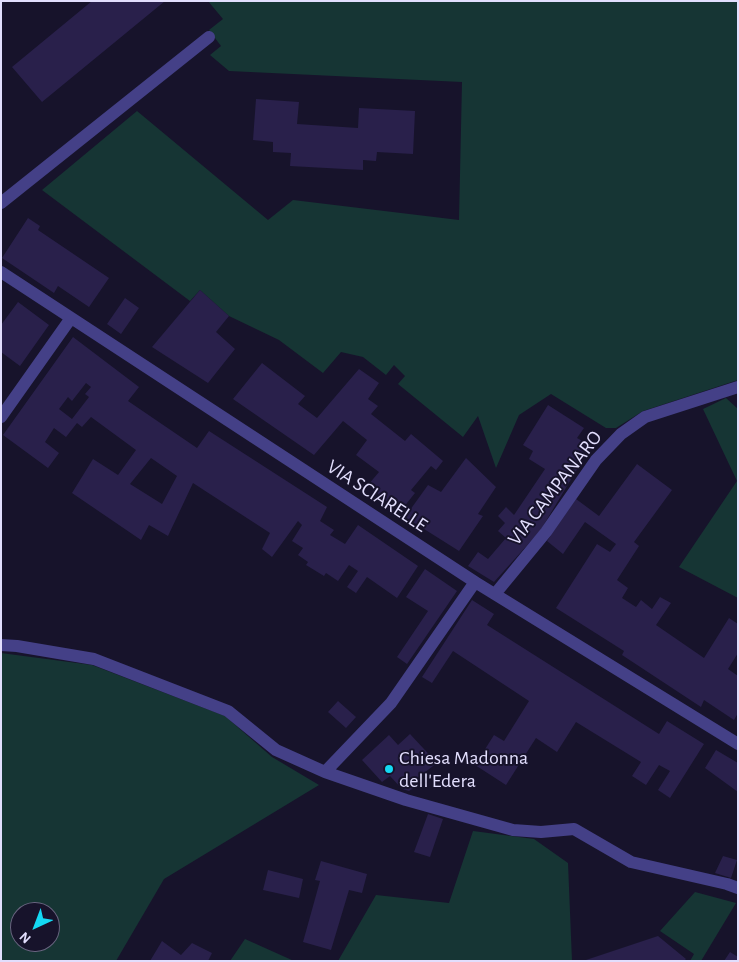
<!DOCTYPE html>
<html>
<head>
<meta charset="utf-8">
<style>
  body { margin:0 }
  #map { position:relative; width:739px; height:962px; overflow:hidden; background:#17132b; font-family:"Alegreya Sans",sans-serif }
  canvas { display:block }
  .frame { position:absolute; inset:0; border:2px solid #e2defd; pointer-events:none }
  .north { position:absolute; left:10px; top:902px; width:50px; height:50px; box-sizing:border-box; background:#17132b; border:1px solid #68647f; border-radius:50%; rotate:223deg; font-size:14px; font-weight:700; line-height:20px; text-align:center; color:#e2defd }
  .north::after { content:''; display:block; margin:auto; width:18px; height:22px; background:#14d9f3; clip-path:polygon(50% 0,100% 100%,50% 72%,0 100%) }
</style>
</head>
<body>
<div id="map">
<canvas width="739" height="962"></canvas>
<div class="frame"></div>
<div class="north">N</div>
</div>
<script>
const g = document.querySelector('canvas').getContext('2d');
g.lineJoin = 'round';
function fill(path, color) { g.fillStyle = color; g.fill(path, 'evenodd'); }
function stroke(path, color, width, dash) { g.strokeStyle = color; g.lineWidth = width; g.lineCap = dash ? 'butt' : 'round'; g.setLineDash(dash || []); g.stroke(path); }
function label(font, color, halo, rows, align = 'center') {
  g.font = font + ' "Alegreya Sans",sans-serif'; g.lineWidth = 4; g.setLineDash([]); g.textBaseline = 'middle'; g.strokeStyle = halo; g.fillStyle = color; for (const [text, x, y, turn = 0] of rows) {
    g.save(); g.translate(x, y); g.rotate((+turn || 0) * Math.PI / 180); g.textAlign = isNaN(turn) ? turn : align; if (halo) g.strokeText(text, 0, 0); g.fillText(text, 0, 0); g.restore();
  }
}
fill(new Path2D(`
  M 208,1 L 738,1 L 738,380 L 643,411 L 616,428 L 606,428 L 551,394 L 519,415 L 496,468 L 478,416 L 463,437 L 398,384 L 405,376 L 394,365 L 386,375 L 363,357 L 341,352 L 323,373 L 279,340 L 229,316 L 200,290 L 190,301 L 42,190 L 137,111 L 268,220 L 293,200 L 459,220 L 462,82 L 229,71 L 210,55 L 221,46 L 209,30 L 223,19 Z
  M 726,398 L 738,409 L 738,598 L 679,567 L 737,481 L 703,409 Z
  M 1,653 L 92,665 L 225,716 L 272,757 L 319,785 L 164,879 L 116,961 L 1,961 ZM 20,912 L 50,912 L 50,942 L 20,942 Z
  M 473,831 L 534,839 L 568,863 L 572,961 L 338,961 L 376,895 L 449,903 Z
  M 695,892 L 736,903 L 701,961 L 690,961 L 694,954 L 660,931 Z
  M 245,939 L 294,961 L 230,961 Z`), '#163534');
fill(new Path2D(`
  M 92,1 L 165,1 L 42,102 L 12,67 Z
  M 256,99 L 299,102 L 297,124 L 358,128 L 359,108 L 415,111 L 413,154 L 377,152 L 376,161 L 363,160 L 363,170 L 290,166 L 291,153 L 273,152 L 273,142 L 253,140 Z
  M 28,218 L 40,226 L 38,230 L 109,278 L 89,307 L 58,286 L 54,293 L 2,258 Z
  M 200,290 L 229,316 L 216,332 L 235,349 L 208,383 L 152,347 Z
  M 125,298 L 139,308 L 121,334 L 107,324 Z
  M 18,302 L 49,325 L 20,366 L 1,352 L 1,325 Z
  M 73,337 L 139,387 L 128,401 L 197,448 L 209,431 L 327,507 L 320,521 L 334,530 L 330,535 L 345,544 L 358,525 L 418,566 L 397,598 L 367,577 L 356,593 L 347,587 L 358,571 L 349,565 L 338,581 L 326,573 L 324,576 L 306,565 L 308,562 L 298,555 L 303,548 L 292,541 L 302,525 L 298,521 L 272,557 L 262,549 L 270,533 L 193,483 L 168,536 L 149,525 L 141,540 L 72,493 L 93,459 L 118,475 L 136,450 L 91,417 L 82,427 L 77,423 L 66,437 L 54,428 L 45,442 L 59,453 L 48,468 L 3,435 ZM 86,383 L 91,387 L 85,394 L 89,397 L 72,419 L 59,409 L 68,397 L 72,401 ZM 151,458 L 177,476 L 162,504 L 130,484 Z
  M 262,363 L 305,396 L 298,404 L 317,418 L 359,369 L 379,383 L 368,399 L 378,406 L 371,414 L 405,441 L 411,434 L 443,461 L 436,470 L 431,466 L 411,490 L 415,493 L 403,508 L 392,499 L 389,503 L 368,485 L 379,472 L 356,455 L 367,440 L 343,421 L 314,455 L 233,399 Z
  M 548,405 L 584,428 L 577,438 L 591,446 L 540,531 L 494,582 L 468,566 L 478,552 L 488,559 L 506,538 L 498,531 L 505,523 L 498,516 L 506,507 L 514,515 L 545,469 L 529,459 L 533,451 L 523,445 Z
  M 466,458 L 496,487 L 478,514 L 483,516 L 459,551 L 405,517 L 428,485 L 441,492 Z
  M 637,464 L 672,490 L 634,542 L 639,546 L 617,580 L 628,588 L 622,598 L 636,607 L 641,600 L 652,609 L 660,597 L 671,603 L 656,625 L 704,658 L 729,618 L 738,624 L 738,653 L 728,669 L 738,676 L 738,713 L 734,720 L 704,700 L 701,707 L 622,655 L 624,651 L 556,608 L 597,544 L 610,552 L 616,544 L 585,522 L 563,554 L 547,541 L 576,499 L 599,516 Z
  M 425,569 L 457,591 L 407,664 L 397,657 L 428,611 L 406,597 Z
  M 472,600 L 494,614 L 487,625 L 659,734 L 667,721 L 704,744 L 670,798 L 658,790 L 670,771 L 659,765 L 646,785 L 632,776 L 641,762 L 576,722 L 557,752 L 536,738 L 506,785 L 475,765 L 494,735 L 504,741 L 529,701 L 453,651 L 432,683 L 422,677 Z
  M 338,701 L 356,717 L 346,728 L 328,712 Z
  M 410,734 L 437,763 L 416,779 L 415,787 L 409,791 L 402,789 L 390,776 L 382,782 L 362,760 L 389,735 L 398,745 Z
  M 716,750 L 738,763 L 738,792 L 705,768 Z
  M 428,814 L 443,819 L 430,857 L 414,852 Z
  M 723,856 L 737,860 L 731,878 L 715,873 Z
  M 321,861 L 367,874 L 362,893 L 349,890 L 331,950 L 303,942 L 320,881 L 315,880 Z
  M 268,870 L 303,879 L 299,898 L 263,890 Z
  M 658,936 L 686,959 L 684,961 L 583,961 Z
  M 162,941 L 181,955 L 192,943 L 212,953 L 208,961 L 150,961 Z
  M 730,952 L 738,957 L 738,961 L 724,961 Z`), '#29204b');
stroke(new Path2D(`
  M 1,203 L 209,37`), '#444087', 12);
stroke(new Path2D(`
  M 1,272 L 475,582 L 738,744
  M 1,417 L 71,318
  M 495,594 L 546,532 L 596,460 L 621,434 L 645,417 L 738,387
  M 1,645 L 17,646 L 94,659 L 228,711 L 276,750 L 325,772 L 391,703 L 475,582
  M 325,772 L 406,800 L 513,830 L 541,832 L 574,829 L 631,862 L 727,884 L 738,888`), '#444087', 12);
for (const [x, y, r, color] of [
  [389,769,5,"#14d9f3"]
]) { const dot = new Path2D(); dot.arc(x, y, r, 0, 2 * Math.PI); g.fillStyle = color; g.fill(dot); stroke(dot, '#17132b', 2); }
label('20px', '#e2defd', '#17132b', [
  ["VIA CAMPANARO",555,488,-52],
  ["VIA SCIARELLE",377,496,33]
]);
label('20px', '#e2defd', '#17132b', [
  ["Chiesa Madonna",399,758],
  ["dell'Edera",399,781]
], 'left');
</script>
</body>
</html>
